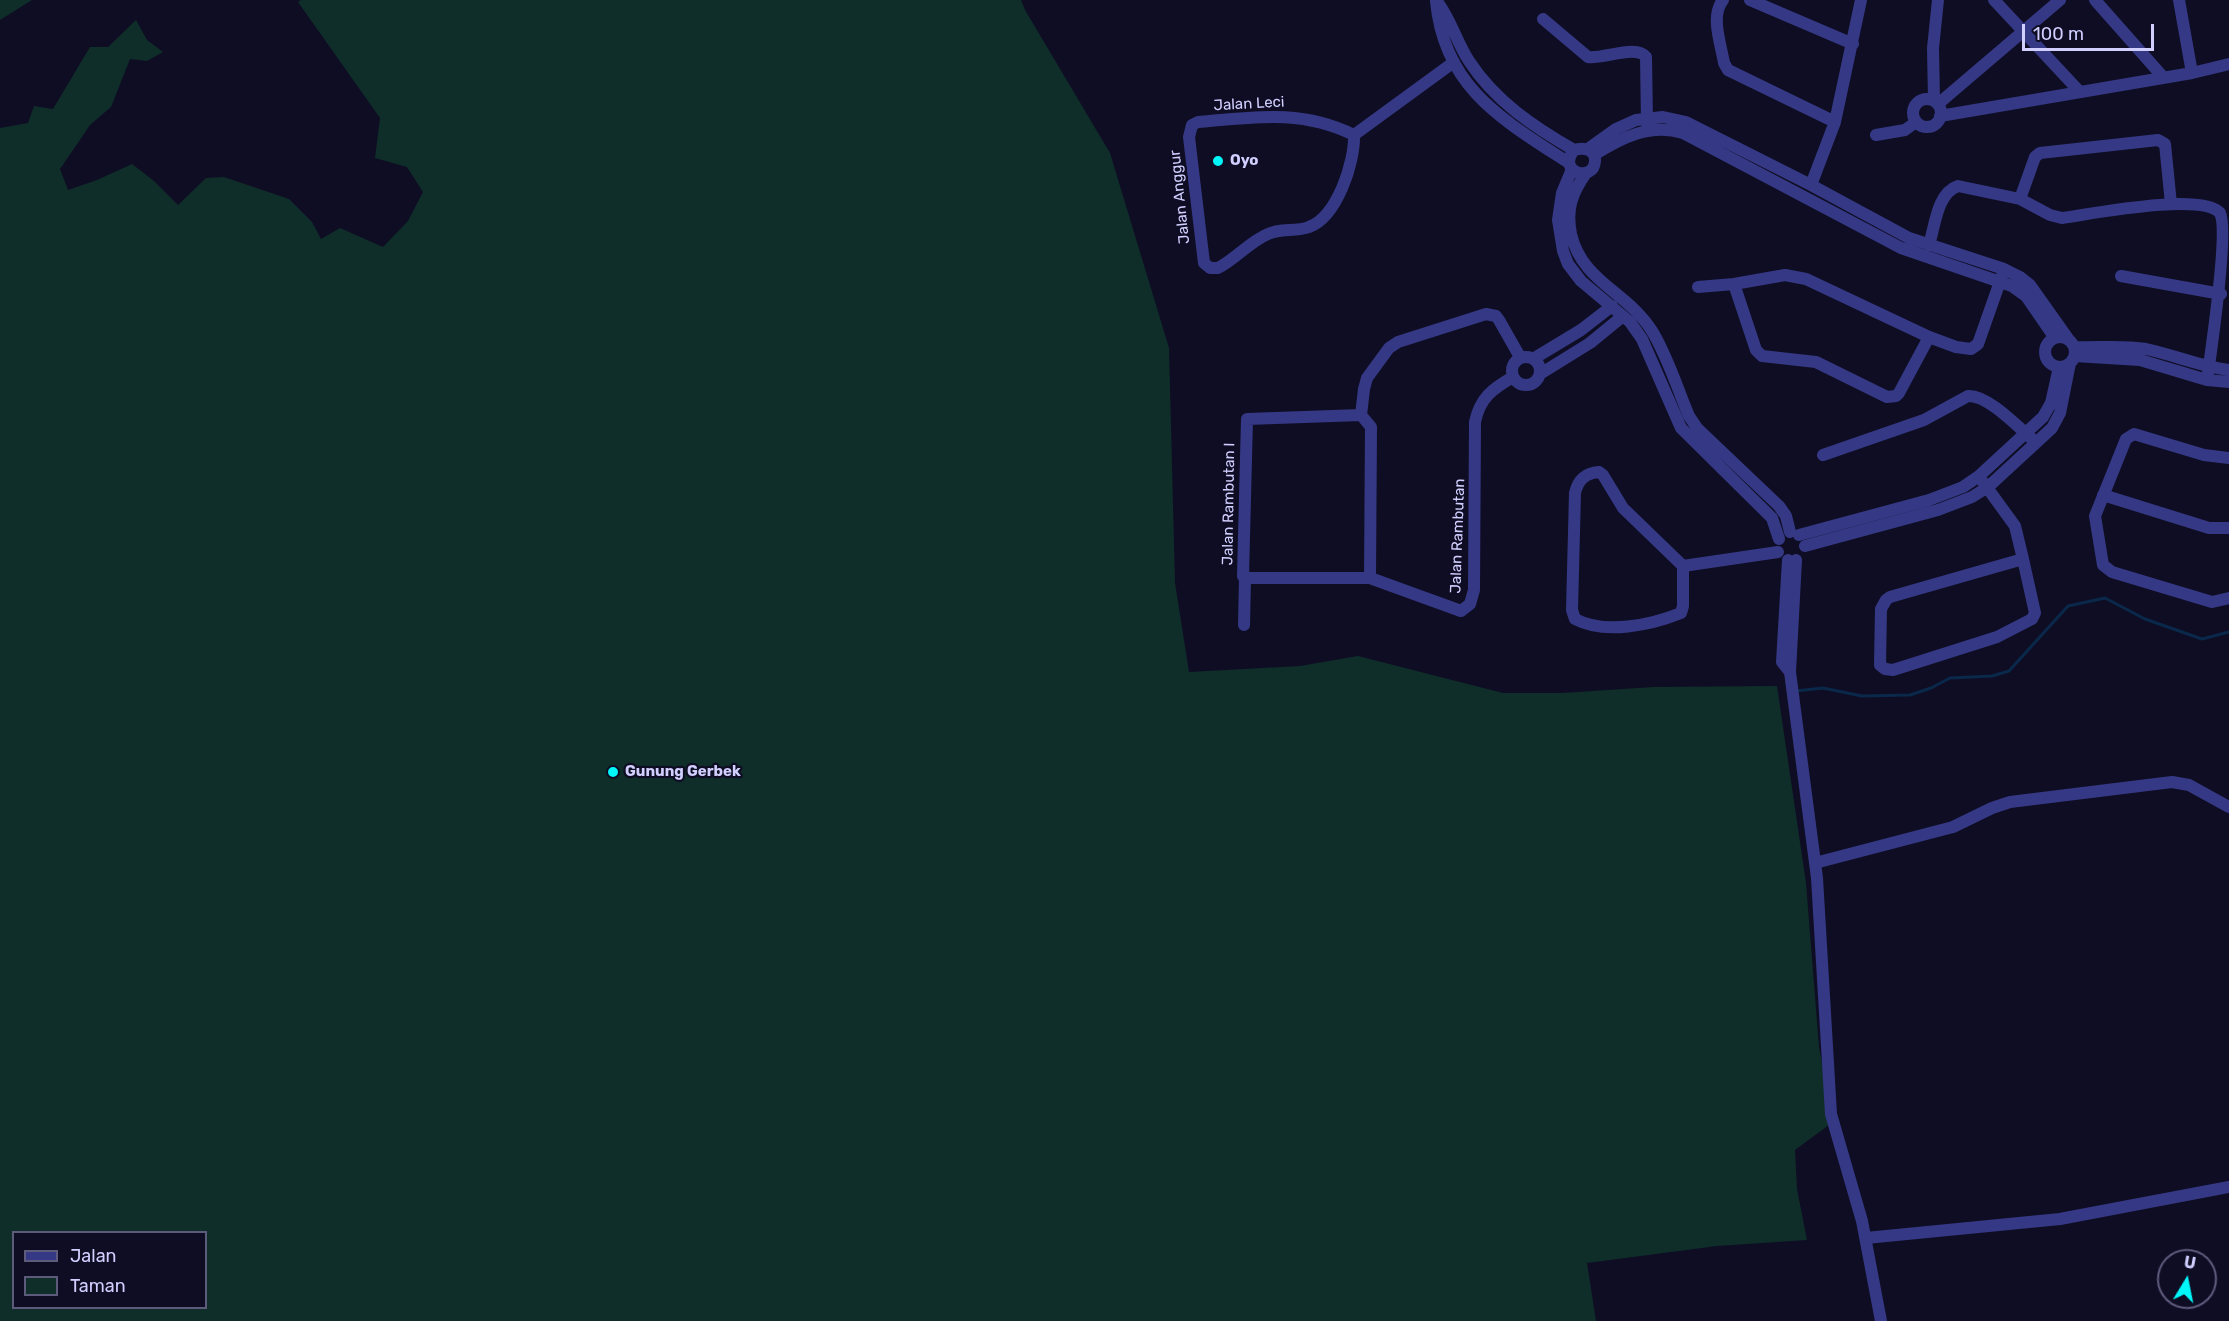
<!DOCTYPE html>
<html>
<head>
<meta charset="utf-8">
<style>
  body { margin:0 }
  #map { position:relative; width:2229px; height:1321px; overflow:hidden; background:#0f0d24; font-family:Rubik,sans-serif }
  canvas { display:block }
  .legend { position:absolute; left:12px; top:1231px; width:195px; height:78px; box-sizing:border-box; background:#0f0d24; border:2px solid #5d5b7c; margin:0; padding:8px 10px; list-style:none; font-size:18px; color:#d1cfff }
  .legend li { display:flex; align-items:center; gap:12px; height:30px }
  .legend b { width:30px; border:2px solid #5d5b7c }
  .north { position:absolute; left:2157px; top:1249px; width:60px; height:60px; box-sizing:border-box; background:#0f0d24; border:2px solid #5d5b7c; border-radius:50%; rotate:10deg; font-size:16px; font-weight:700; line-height:24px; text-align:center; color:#d1cfff }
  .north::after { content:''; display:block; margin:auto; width:21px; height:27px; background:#00f7fa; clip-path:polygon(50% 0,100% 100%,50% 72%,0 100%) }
  .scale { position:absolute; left:2022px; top:24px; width:132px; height:27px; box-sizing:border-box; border:3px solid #d1cfff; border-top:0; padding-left:8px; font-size:18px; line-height:21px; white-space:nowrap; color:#d1cfff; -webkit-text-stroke:4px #0f0d24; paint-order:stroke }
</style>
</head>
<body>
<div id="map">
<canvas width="2229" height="1321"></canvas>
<ul class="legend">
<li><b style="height:8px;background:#353985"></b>Jalan</li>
<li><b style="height:16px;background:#0f2e2a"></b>Taman</li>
</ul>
<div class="north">U</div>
<div class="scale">100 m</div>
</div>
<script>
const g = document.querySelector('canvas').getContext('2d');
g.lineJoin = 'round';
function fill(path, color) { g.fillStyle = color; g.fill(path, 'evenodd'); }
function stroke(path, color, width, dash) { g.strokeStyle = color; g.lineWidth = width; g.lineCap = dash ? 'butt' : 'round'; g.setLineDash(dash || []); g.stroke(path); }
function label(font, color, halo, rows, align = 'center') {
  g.font = font + ' Rubik,sans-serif'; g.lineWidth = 4.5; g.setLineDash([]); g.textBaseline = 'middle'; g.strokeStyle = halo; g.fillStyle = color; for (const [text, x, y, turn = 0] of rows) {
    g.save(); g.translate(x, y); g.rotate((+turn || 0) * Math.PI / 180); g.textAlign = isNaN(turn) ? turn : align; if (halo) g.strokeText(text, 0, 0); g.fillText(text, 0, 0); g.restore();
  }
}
fill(new Path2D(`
  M 0,0 L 32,0 L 0,20 Z
  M 301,0 L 1021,0 L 1025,10 L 1110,153 L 1169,348 L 1175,583 L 1189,672 L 1300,666 L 1358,656 L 1503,693 L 1562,693 L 1654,687 L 1777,686 L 1806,883 L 1819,1047 L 1833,1122 L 1795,1150 L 1797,1189 L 1807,1240 L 1717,1246 L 1587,1263 L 1596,1321 L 0,1321 L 0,128 L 28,123 L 34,106 L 53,109 L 90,47 L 108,47 L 136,20 L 147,40 L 163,52 L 147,61 L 130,59 L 111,107 L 90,125 L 60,169 L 68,190 L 97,180 L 132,164 L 154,181 L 178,205 L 206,178 L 224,177 L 289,199 L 312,222 L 321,239 L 340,228 L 383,247 L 408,221 L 423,192 L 407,167 L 375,158 L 380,118 L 298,2 ZM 14,1232 L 206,1232 L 206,1308 L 14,1308 Z`), '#0f2e2a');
stroke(new Path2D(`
  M 1796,691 L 1823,688 L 1862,696 L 1910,695 L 1931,688 L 1950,678 L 1992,676 L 2009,671 L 2068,606 L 2105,598 L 2145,619 L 2202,639 L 2229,632`), '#0a284a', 3);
stroke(new Path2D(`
  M 1436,0 C 1451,19 1456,41 1469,61 C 1495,101 1534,127 1574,150 C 1583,147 1596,149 1595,161 C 1594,183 1556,173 1574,150
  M 1723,0 C 1710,16 1721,44 1724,63 L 1728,70 L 1835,122
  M 1750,0 L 1853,44
  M 1994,0 L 2079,91
  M 2095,0 L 2163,77
  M 2179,0 L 2192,73
  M 1436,1 C 1444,88 1503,120 1569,163
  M 1543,19 L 1588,57 C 1604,59 1637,44 1646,57 L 1647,124
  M1913 113a14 14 0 1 1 28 0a14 14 0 1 1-28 0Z
  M 1934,101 L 1933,48 L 1938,0
  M 1938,104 L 2060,0
  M 1940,116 L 2192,73 L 2229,64
  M 1354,135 C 1302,109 1254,117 1198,122 L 1192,125 L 1189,137 L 1204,263 L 1210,268 L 1218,268 C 1236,259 1249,242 1268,234 C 1280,228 1296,232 1309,227 C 1337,217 1355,162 1354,135 L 1454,62
  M 1876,135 L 1905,130 L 1916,122
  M 1588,149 L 1616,129 L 1636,120 L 1663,117 L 1686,122 L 1811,185 L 1909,238 L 2004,269 L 2020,277 L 2030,285 L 2069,340
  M 1594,155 C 1621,138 1650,123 1683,133 L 1901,248 L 2012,286 L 2026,296 L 2055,338
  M 1572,169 L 1562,193 L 1558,220 L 1563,251 L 1568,264 L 1581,281 L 1630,322 L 1642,339 L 1681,428 L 1772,518 L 1779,539
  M 1586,173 C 1572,193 1566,209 1571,234 C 1582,282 1628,292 1652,331 C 1667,355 1678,390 1689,416 L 1697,428 L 1779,506 L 1786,516 L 1790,532
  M 1811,185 L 1835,122 L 1861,0
  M 2020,199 L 2035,157 L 2040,153 L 2158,140 L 2165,144 L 2171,204
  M 1929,245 C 1935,226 1937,193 1958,186 L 2020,199 L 2050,215 L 2062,218 C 2091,214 2202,192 2220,213 C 2229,230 2211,352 2207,380
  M 2121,276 L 2221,294
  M 1734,284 L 1756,350 L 1762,356 L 1816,362 L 1887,397 L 1896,396 L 1899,393 L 1929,337
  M 1698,287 L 1734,284 L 1785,275 L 1806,279 L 1929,337 L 1956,347 L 1971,349 L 1978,344 L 2003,273
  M2045 352a15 15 0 1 1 30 0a15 15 0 1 1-30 0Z
  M 2074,347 C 2098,348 2122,345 2146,349 C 2174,355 2200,366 2229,370
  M 2075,356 L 2140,360 L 2207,380 L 2229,382
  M1512 371a14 14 0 1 1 28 0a14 14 0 1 1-28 0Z
  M 1533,359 L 1581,330 L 1612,306
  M 1540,374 L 1590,343 L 1623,316
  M 1361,415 L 1247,419 L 1243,576 L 1249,578 L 1370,578 L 1461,611 L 1470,604 L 1474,590 L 1475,422 C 1480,398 1492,389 1513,377
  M 1823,455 L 1924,420 L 1968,396 C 1988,395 2017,426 2032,439
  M 2229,458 L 2204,455 L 2134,434 L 2126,439 L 2095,516 L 2103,565 L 2112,572 L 2212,602 L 2229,598
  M 1599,472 L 1603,475 L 1623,508 L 1683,566 L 1683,606 L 1681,613 C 1651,625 1605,635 1575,619 L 1572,610 L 1575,493 C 1578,480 1585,473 1599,472 Z
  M 1983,482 L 2015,526 L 2023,559
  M 2103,495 L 2209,528 L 2229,528
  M 1799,535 L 1929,500 L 1963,487 L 1979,476 L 2043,417 L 2051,403 L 2059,367
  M 1805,546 L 1938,510 L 1972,497 L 1988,487 L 2052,428 L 2060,413 L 2070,363
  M 2023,559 L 2035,613 L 2032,619 L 1997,637 L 1893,670 L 1885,669 L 1880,665 L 1881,609 L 1886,600 L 1890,597 Z
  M 1788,560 L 1782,662 L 1790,672
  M 1796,560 L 1790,672 L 1817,878 L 1831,1114 L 1862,1221 L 1881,1321
  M 1683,566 L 1778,552
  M 1370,578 L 1371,427 L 1361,415 L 1364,389 L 1367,378 L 1389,348 L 1398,342 L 1486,314 L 1496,316 L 1499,320 L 1520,357
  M 1244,625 L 1245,578
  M 1815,863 L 1953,827 L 1992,808 L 2010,802 L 2172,782 L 2189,785 L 2229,807
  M 1866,1238 L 2060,1219 L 2229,1187`), '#353985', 12);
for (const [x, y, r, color] of [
  [1218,161,6,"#00f7fa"],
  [613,772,6,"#00f7fa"]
]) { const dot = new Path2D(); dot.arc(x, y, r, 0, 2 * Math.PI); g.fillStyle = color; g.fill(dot); stroke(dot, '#0f0d24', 2); }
label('15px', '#d1cfff', '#0f0d24', [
  ["Jalan Leci",1249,104,-3],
  ["Jalan Anggur",1180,197,-96],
  ["Jalan Rambutan I",1229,504,-89],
  ["Jalan Rambutan",1458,536,-88]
]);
label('bold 15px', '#d1cfff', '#0f0d24', [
  ["Oyo",1230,161],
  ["Gunung Gerbek",625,772]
], 'left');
</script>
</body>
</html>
